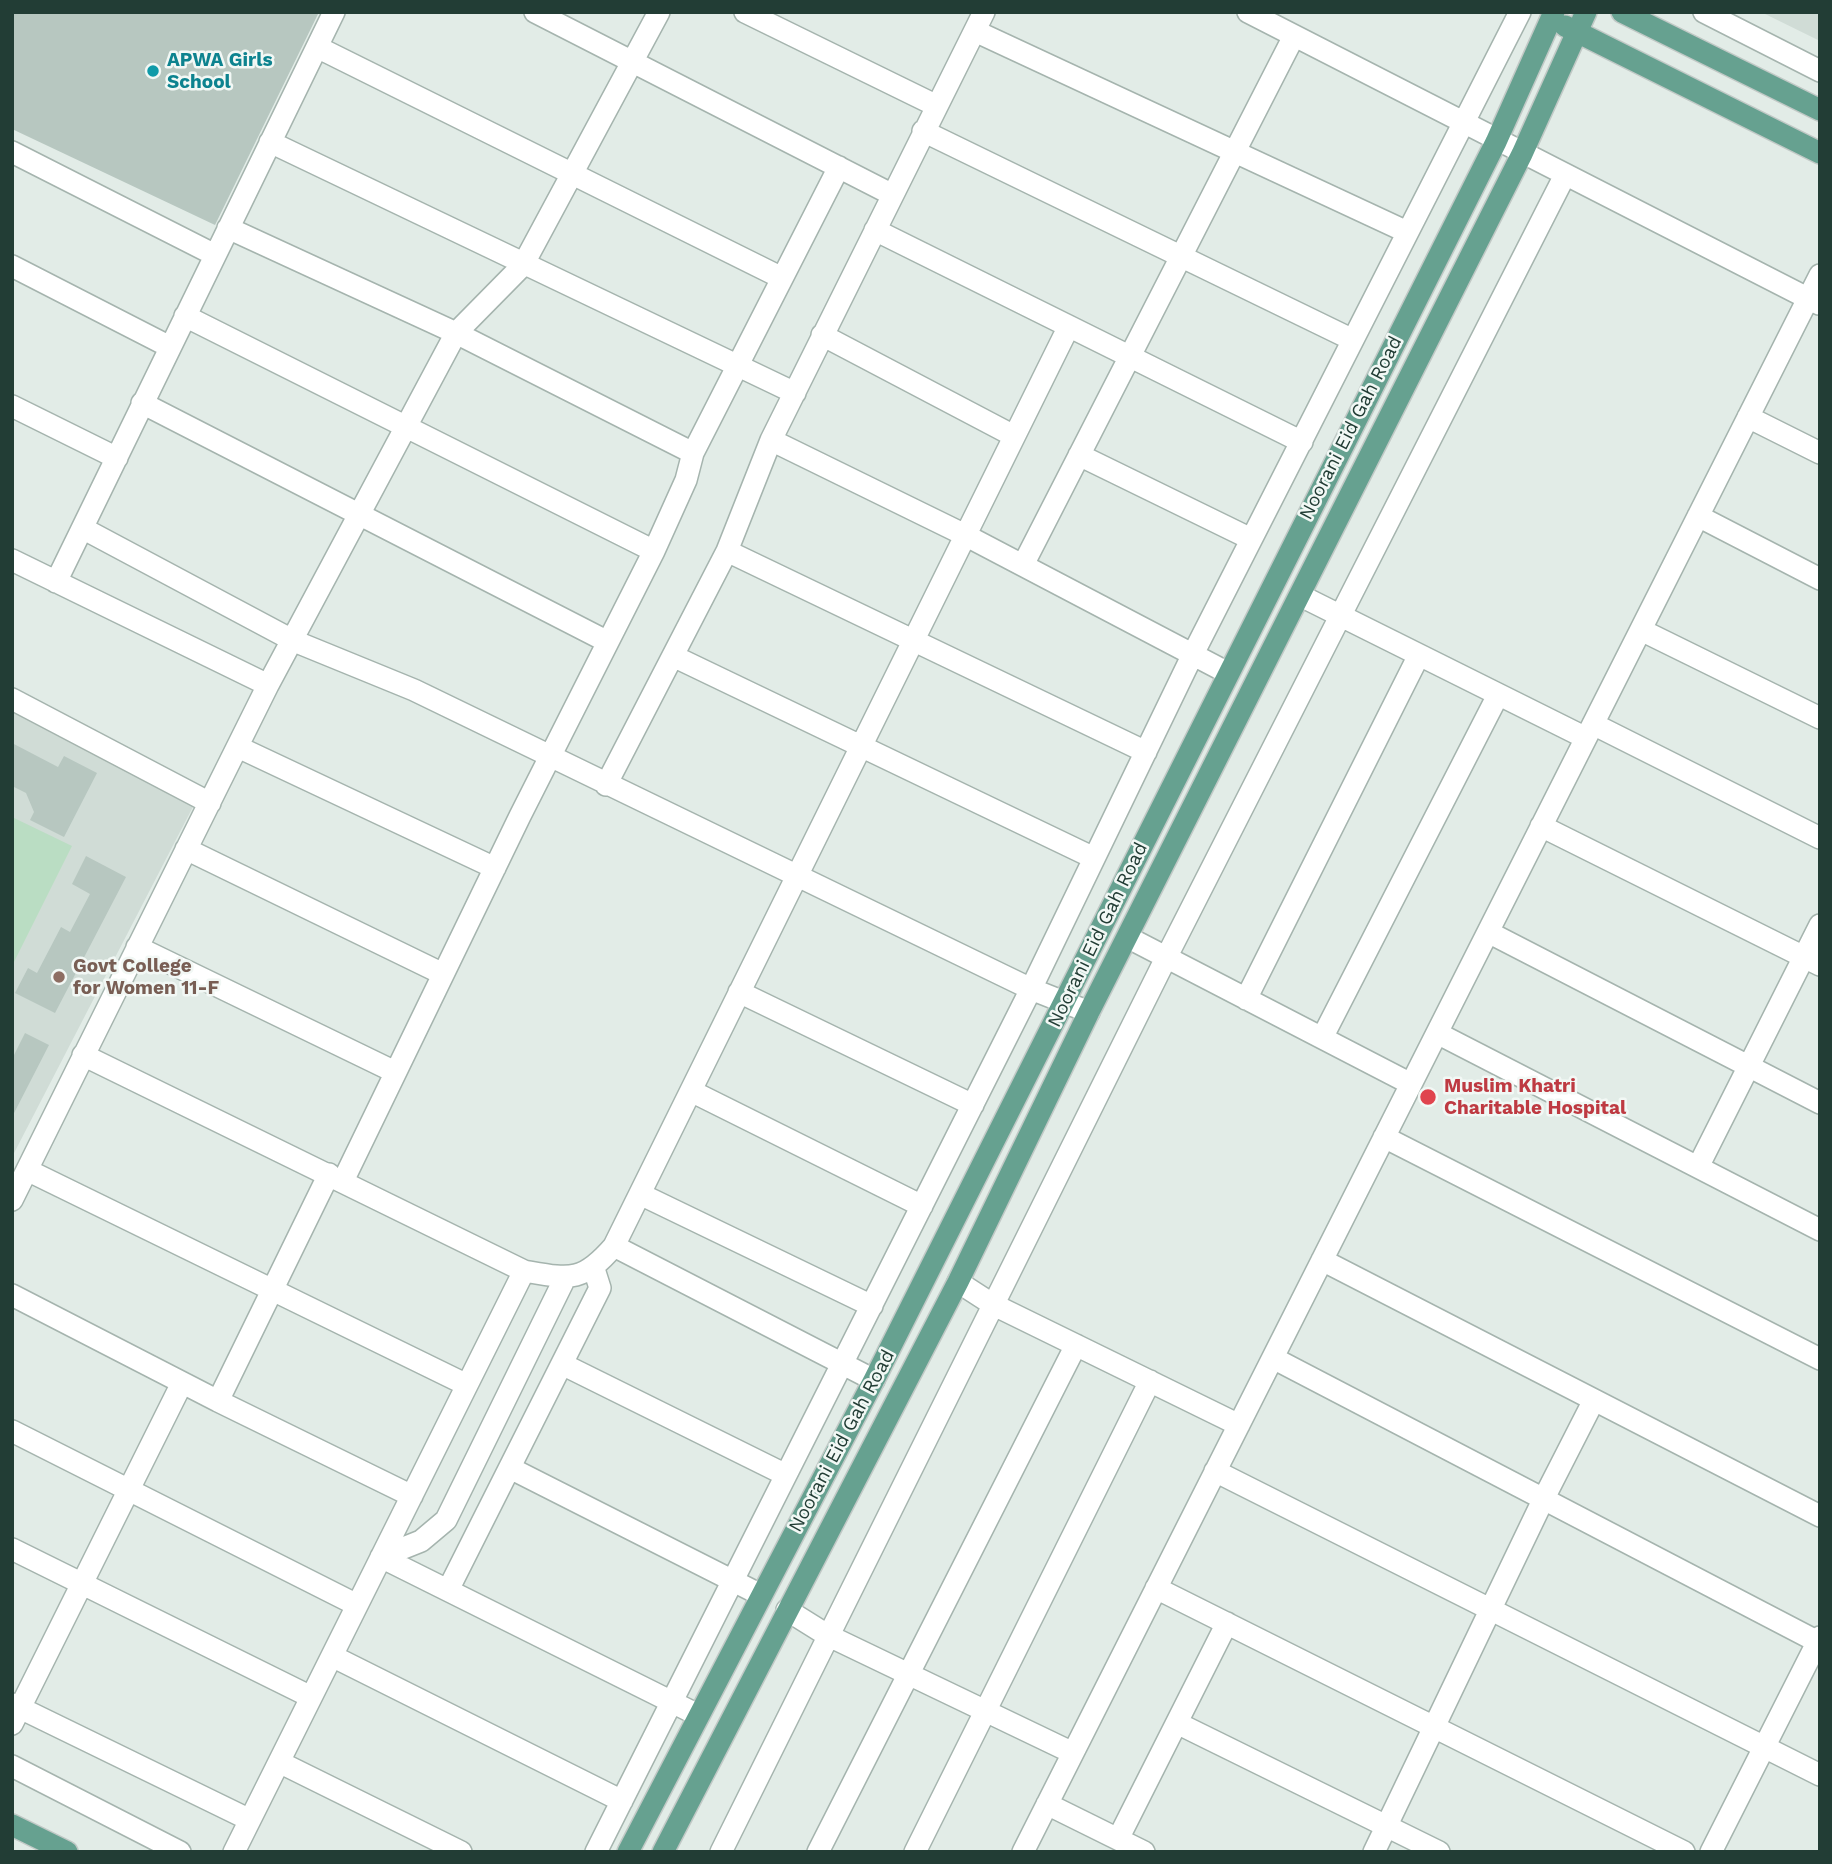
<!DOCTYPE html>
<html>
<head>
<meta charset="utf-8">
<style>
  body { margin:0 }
  #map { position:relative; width:1832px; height:1864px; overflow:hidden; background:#e2ece7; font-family:"Work Sans",sans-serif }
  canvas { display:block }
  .frame { position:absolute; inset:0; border:14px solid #223d35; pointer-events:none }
</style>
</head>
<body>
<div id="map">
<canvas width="1832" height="1864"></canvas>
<div class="frame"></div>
</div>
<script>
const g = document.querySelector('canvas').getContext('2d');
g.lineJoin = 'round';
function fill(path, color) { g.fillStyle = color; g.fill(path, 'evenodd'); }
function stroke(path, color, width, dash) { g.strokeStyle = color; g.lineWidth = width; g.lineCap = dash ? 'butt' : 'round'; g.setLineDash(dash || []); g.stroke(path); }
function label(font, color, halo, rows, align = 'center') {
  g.font = font + ' "Work Sans",sans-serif'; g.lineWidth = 5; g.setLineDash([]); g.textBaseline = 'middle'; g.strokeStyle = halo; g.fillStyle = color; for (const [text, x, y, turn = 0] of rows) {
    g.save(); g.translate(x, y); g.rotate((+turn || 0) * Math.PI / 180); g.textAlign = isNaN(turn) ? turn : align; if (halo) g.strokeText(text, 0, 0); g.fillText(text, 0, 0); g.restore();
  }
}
fill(new Path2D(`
  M 1761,12 L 1820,12 L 1820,41 Z
  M 12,700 L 198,797 L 12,1157 Z`), '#d0dcd6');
fill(new Path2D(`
  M 12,817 L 72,846 L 12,966 Z`), '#baddc3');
fill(new Path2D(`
  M 12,12 L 319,12 L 215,225 L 12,129 Z
  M 12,743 L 58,767 L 64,756 L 97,773 L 64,837 L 30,820 L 34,812 L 26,793 L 12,786 Z
  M 86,856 L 126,877 L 55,1013 L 15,993 L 28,968 L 37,973 L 61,927 L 70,932 L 90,894 L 72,884 Z
  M 25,1033 L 49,1045 L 12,1117 L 12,1059 Z`), '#b7c7c0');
const minor = new Path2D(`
  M 535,12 L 891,194
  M 745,12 L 935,105
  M 1248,12 L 1819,304
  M 1704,12 L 1820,71
  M 975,31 L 1407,232
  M 317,47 L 782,278
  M 923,131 L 1353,340
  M 270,142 L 795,393
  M 12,152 L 215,255
  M 228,228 L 456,333 L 693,453
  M 875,230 L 1302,442
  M 12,266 L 170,347
  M 185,316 L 654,551
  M 822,335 L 1014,436
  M 142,403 L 608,642
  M 12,406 L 117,458
  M 1748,417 L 1820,453
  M 771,440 L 965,535 L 1228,673
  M 1079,455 L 1251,539
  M 1698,516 L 1820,579
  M 84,529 L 294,641 L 414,690 L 1031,989 L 1089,1012
  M 727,551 L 1146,752
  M 12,560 L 268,685
  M 1023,565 L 1294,36
  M 56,582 L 334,12
  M 1301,596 L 1586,738
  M 1641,630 L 1820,718
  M 673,656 L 1094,858
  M 12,699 L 210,803
  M 1593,724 L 1820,838
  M 238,747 L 495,868
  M 606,785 L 727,551 L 771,440 L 984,12
  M 1541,826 L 1820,965
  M 186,849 L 443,974
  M 1488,932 L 1820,1103
  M 1129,938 L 1411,1084
  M 137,947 L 395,1072
  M 739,992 L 973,1105
  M 1246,999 L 1418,657
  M 1437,1033 L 1820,1230
  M 1322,1038 L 1498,695
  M 83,1055 L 524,1271 C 570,1279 582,1283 614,1246 L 874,1380
  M 691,1091 L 922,1206
  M 1384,1137 L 1820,1359
  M 1698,1167 L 1820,925
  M 27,1170 L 467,1385
  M 343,1181 L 520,816 L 654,551 L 686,480 L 693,453 L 839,167
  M 640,1194 L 872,1306
  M 12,1200 L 268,685 L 456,333 L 523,265 L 659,12
  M 614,1246 L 1068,328
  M 1322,1260 L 1820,1516
  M 958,1282 L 992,1304 L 1239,1425
  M 12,1295 L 218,1401 L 329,1174
  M 1273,1358 L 1820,1643
  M 562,1364 L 786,1475
  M 218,1401 L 412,1496
  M 12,1431 L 357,1605
  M 510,1468 L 761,1595
  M 1215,1471 L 1820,1775
  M 12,1549 L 311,1697
  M 381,1557 L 698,1715
  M 381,1557 L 421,1541 L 446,1520 L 565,1278
  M 1156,1588 L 1684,1852
  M 448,1590 L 600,1288 L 594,1269
  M 787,1610 L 827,1635 L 1073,1753
  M 332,1656 L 622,1801
  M 12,1704 L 250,1820
  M 1177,1723 L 1439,1852
  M 12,1724 L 182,1383
  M 279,1762 L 461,1852
  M 12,1766 L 180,1852
  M 1047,1804 L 1144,1852
  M 1118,1839 L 1227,1623
  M 234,1852 L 524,1271
  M 596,1852 L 1031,989 L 1193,654 L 1520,12
  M 721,1852 L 1166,958 L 1565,175
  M 818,1852 L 1076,1345
  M 915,1852 L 1150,1381
  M 1023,1852 L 1820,275
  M 1374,1852 L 1544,1498 L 1594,1400
  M 1711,1852 L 1820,1637`);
const major = new Path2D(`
  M 1622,12 L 1820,110
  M 1565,26 L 1820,153
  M 12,1825 L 67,1852
  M 628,1852 L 874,1380 L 1496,142 L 1554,12
  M 663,1852 L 958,1282 L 1089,1012 L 1522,154 L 1586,12`);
stroke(minor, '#a5b4ae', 24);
stroke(major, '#c1c9c6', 24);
stroke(minor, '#fff', 21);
stroke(major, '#66a190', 21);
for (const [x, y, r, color] of [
  [153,71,7,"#0f9aa8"],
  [59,977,7,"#8d6e63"],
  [1428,1097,9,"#e0444e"]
]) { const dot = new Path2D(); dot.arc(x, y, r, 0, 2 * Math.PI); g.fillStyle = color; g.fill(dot); stroke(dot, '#f2f8f5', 2.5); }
label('bold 19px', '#0d838f', '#f2f8f5', [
  ["APWA Girls",167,60],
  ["School",167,82]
], 'left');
label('19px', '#223d35', '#f2f8f5', [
  ["Noorani Eid Gah Road",1351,428,-63],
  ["Noorani Eid Gah Road",1098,935,-64],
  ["Noorani Eid Gah Road",842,1441,-62]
]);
label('bold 19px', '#785e54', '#f2f8f5', [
  ["Govt College",73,966],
  ["for Women 11-F",73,988]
], 'left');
label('bold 19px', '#be3a42', '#f2f8f5', [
  ["Muslim Khatri",1444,1086],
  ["Charitable Hospital",1444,1108]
], 'left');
</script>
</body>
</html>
